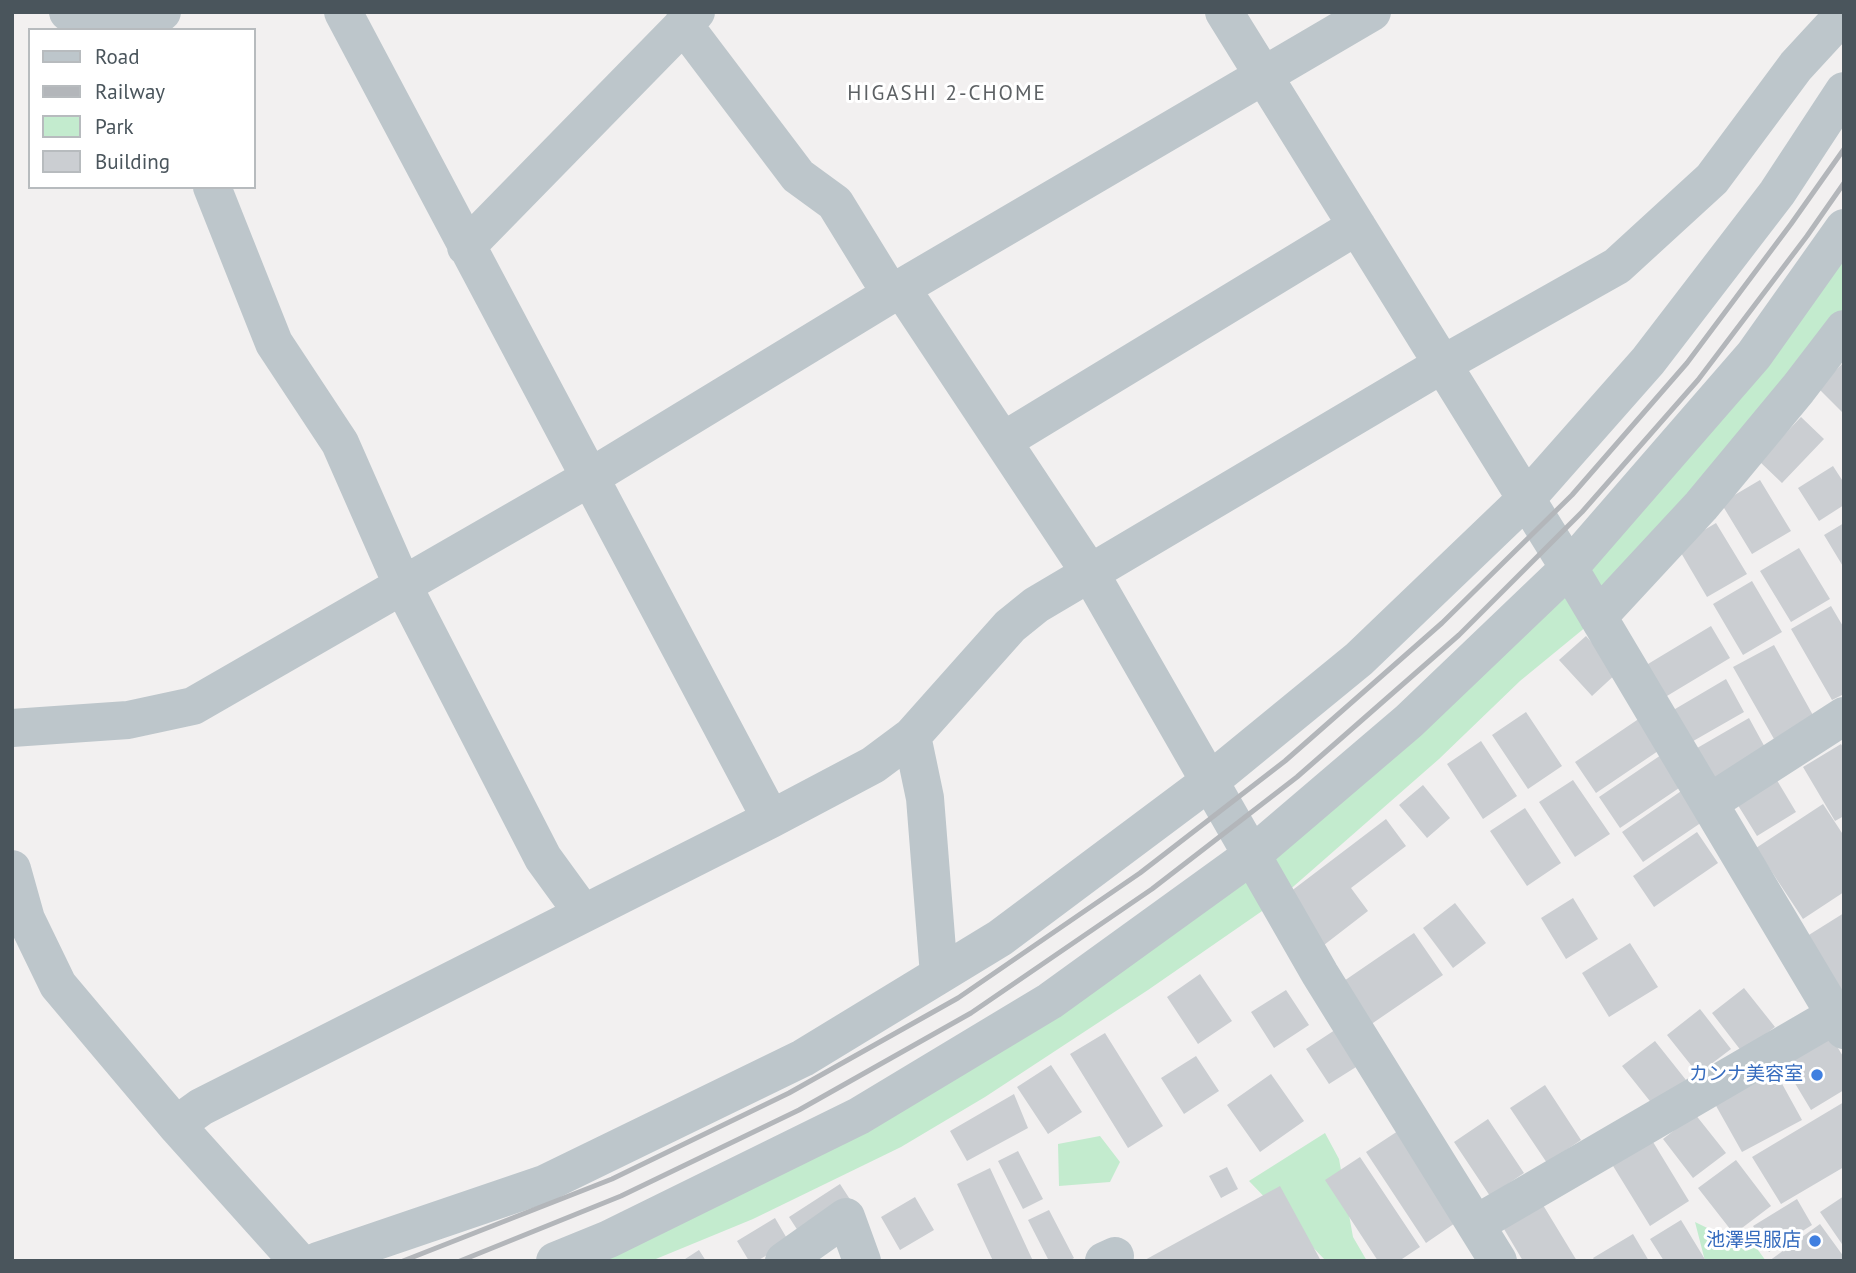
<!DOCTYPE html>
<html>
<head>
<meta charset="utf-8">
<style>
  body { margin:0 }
  #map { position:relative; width:1856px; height:1273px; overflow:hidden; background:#f2f0f0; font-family:"PT Sans",sans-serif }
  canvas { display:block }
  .frame { position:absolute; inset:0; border:14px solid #4a555c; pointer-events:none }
  .legend { position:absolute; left:28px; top:28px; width:228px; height:161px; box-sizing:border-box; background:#fff; border:2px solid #b7bbbe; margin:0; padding:9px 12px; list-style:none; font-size:21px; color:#4a555c }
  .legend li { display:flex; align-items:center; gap:14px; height:35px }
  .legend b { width:35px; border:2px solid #b7bbbe }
</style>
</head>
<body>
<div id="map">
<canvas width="1856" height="1273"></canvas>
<div class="frame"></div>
<ul class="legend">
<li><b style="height:9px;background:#bdc6cb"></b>Road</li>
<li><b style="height:9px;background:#b3b6ba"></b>Railway</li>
<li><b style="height:19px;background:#c3ebce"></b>Park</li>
<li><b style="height:19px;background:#cbced2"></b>Building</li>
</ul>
</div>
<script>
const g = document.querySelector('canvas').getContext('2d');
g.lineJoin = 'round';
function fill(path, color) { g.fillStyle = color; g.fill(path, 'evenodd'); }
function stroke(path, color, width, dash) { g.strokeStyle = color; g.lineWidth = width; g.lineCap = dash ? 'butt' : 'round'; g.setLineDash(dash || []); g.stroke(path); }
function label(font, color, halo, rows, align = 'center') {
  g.font = font + ' "PT Sans","Noto Sans JP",sans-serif'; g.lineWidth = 6; g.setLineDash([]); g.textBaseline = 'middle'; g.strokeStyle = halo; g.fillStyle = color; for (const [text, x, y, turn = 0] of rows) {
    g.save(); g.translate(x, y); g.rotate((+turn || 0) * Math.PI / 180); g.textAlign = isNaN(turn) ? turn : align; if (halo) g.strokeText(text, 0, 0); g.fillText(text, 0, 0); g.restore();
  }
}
fill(new Path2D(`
  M 1844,252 L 1844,326 L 1598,617 L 1520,681 L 1439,759 L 1278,900 L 1148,990 L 985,1097 L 901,1147 L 753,1219 L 651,1261 L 554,1261 L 859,1116 L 1409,721 Z
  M 1325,1133 L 1339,1159 L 1353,1237 L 1367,1261 L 1326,1261 L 1249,1181 Z
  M 1100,1136 L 1120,1162 L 1110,1182 L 1059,1186 L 1058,1144 Z
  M 1695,1222 L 1736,1242 L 1747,1235 L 1766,1261 L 1705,1261 Z`), '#c3ebce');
fill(new Path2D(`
  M 1844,362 L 1844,414 L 1818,388 Z
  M 1801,417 L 1824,439 L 1782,483 L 1759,461 Z
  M 1833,466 L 1844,483 L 1844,505 L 1819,521 L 1798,488 Z
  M 1760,480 L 1791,531 L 1752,554 L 1721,503 Z
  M 1716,523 L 1747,574 L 1707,597 L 1677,546 Z
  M 1844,523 L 1844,568 L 1824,535 Z
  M 1799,548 L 1830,599 L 1791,622 L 1760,571 Z
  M 1752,581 L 1782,632 L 1743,655 L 1713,604 Z
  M 1831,606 L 1844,628 L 1844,694 L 1832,700 L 1791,629 Z
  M 1711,626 L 1730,658 L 1662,699 L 1643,667 Z
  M 1586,636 L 1618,672 L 1592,696 L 1559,660 Z
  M 1774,645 L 1814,717 L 1774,739 L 1733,667 Z
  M 1726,679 L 1744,712 L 1688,744 L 1670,712 Z
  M 1526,712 L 1562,766 L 1528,789 L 1492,735 Z
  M 1640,718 L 1661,749 L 1596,793 L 1575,762 Z
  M 1749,718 L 1767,751 L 1711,783 L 1692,751 Z
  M 1481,741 L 1517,796 L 1483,819 L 1447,764 Z
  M 1841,744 L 1844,749 L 1844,816 L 1835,821 L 1803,767 Z
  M 1664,753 L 1685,784 L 1620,828 L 1599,797 Z
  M 1775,777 L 1796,812 L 1757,836 L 1736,802 Z
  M 1573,780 L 1610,834 L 1575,857 L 1539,802 Z
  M 1423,785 L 1450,818 L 1427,838 L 1399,805 Z
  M 1687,787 L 1708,818 L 1643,862 L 1622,832 Z
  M 1823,804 L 1844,836 L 1844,892 L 1803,919 L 1756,848 Z
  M 1525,808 L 1561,863 L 1527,886 L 1490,831 Z
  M 1386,819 L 1406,846 L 1351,888 L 1368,911 L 1324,945 L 1286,895 Z
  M 1697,832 L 1718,863 L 1654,907 L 1633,876 Z
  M 1573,898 L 1598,939 L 1566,959 L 1541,918 Z
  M 1455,903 L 1486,943 L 1453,968 L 1423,928 Z
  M 1844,913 L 1844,1000 L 1804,938 Z
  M 1414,933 L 1443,975 L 1370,1025 L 1341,983 Z
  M 1630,943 L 1658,987 L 1609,1017 L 1582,973 Z
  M 1200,974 L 1232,1021 L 1198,1044 L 1167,997 Z
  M 1744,988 L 1775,1027 L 1742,1052 L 1712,1013 Z
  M 1286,990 L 1309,1025 L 1274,1048 L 1251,1012 Z
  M 1700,1009 L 1731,1049 L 1698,1074 L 1667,1035 Z
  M 1341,1026 L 1364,1062 L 1329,1084 L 1306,1049 Z
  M 1105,1033 L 1163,1126 L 1128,1148 L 1070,1054 Z
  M 1829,1033 L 1844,1058 L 1844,1090 L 1811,1110 L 1781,1060 Z
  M 1655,1041 L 1686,1080 L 1653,1105 L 1622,1066 Z
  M 1196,1056 L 1219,1091 L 1184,1114 L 1161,1078 Z
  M 1051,1065 L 1082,1112 L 1048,1134 L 1017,1087 Z
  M 1775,1071 L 1802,1120 L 1742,1152 L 1715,1104 Z
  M 1271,1074 L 1304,1121 L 1260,1152 L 1227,1105 Z
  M 1545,1085 L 1581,1140 L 1547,1163 L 1510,1108 Z
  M 1014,1094 L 1028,1128 L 967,1161 L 950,1131 Z
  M 1844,1102 L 1844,1167 L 1781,1204 L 1752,1157 Z
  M 1695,1114 L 1726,1153 L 1693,1178 L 1663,1139 Z
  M 1488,1119 L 1524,1173 L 1490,1196 L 1454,1142 Z
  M 1401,1129 L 1461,1219 L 1426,1243 L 1366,1152 Z
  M 1650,1137 L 1689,1201 L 1650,1226 L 1610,1161 Z
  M 1018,1151 L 1043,1199 L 1023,1209 L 998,1161 Z
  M 1360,1157 L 1420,1247 L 1399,1261 L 1378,1261 L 1325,1180 Z
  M 1736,1160 L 1771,1206 L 1734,1234 L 1698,1188 Z
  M 1227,1167 L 1238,1189 L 1221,1198 L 1209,1176 Z
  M 990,1168 L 1033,1261 L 993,1261 L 957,1184 Z
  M 840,1184 L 853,1204 L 802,1237 L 789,1217 Z
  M 1280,1186 L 1321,1261 L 1143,1261 Z
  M 1844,1196 L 1844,1247 L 1820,1212 Z
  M 915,1197 L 934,1230 L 900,1250 L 881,1217 Z
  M 1797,1199 L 1812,1225 L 1769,1252 L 1753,1226 Z
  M 1543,1205 L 1577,1261 L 1523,1261 L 1504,1229 Z
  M 1049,1210 L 1074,1258 L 1069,1261 L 1049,1261 L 1028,1220 Z
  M 775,1218 L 789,1242 L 757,1261 L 749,1261 L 737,1241 Z
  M 1681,1220 L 1706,1261 L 1664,1261 L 1650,1239 Z
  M 1820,1224 L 1844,1257 L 1844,1261 L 1769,1261 Z
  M 1633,1234 L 1649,1261 L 1595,1261 L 1593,1258 Z
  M 699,1250 L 706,1261 L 682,1261 Z`), '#cbced2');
stroke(new Path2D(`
  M 68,12 L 131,27 L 147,25 L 162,12
  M 343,12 L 771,819
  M 1224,12 L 1569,568 L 1844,1030
  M 683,24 L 798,176 L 835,203 L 891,294
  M 212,187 L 274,343 L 340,443 L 402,584 L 543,858 L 583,913
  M 466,247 L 696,12
  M 901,288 L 1090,573 L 1320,974 L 1498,1261
  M 1003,441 L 1357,226
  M 1598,617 L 1701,506 L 1798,389 L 1844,329
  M 12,728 L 128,720 L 193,706 L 589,478 L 901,288 L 1372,12
  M 912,736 L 925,798 L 939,975
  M 1709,803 L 1844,716
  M 12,869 L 26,919 L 58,985 L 176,1125 L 298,1261
  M 176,1125 L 201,1107 L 771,819 L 873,765 L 912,736 L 1010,626 L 1036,605 L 1443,364 L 1617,266 L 1712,179 L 1796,66 L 1844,14
  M 1476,1224 L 1835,1015
  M 318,1261 L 544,1184 L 803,1058 L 1000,938 L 1210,781 L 1359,659 L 1527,498 L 1648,361 L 1777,193 L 1844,91
  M 555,1261 L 609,1239 L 859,1116 L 1050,1001 L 1252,855 L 1409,721 L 1569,568 L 1754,355 L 1844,228
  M 784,1261 L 846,1217 L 862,1261
  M 1104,1261 L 1115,1256`), '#bdc6cb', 38);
stroke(new Path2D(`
  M 403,1261 L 612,1179 L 789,1093 L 958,998 L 1140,873 L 1285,761 L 1442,623 L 1572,495 L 1687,363 L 1791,224 L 1844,149
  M 460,1261 L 621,1196 L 799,1110 L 971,1013 L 1152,889 L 1297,777 L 1459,635 L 1582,512 L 1698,380 L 1807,236 L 1844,183`), '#b3b6ba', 5);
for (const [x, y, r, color] of [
  [1817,1075,7,"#3f7fe0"],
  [1815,1241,7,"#3f7fe0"]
]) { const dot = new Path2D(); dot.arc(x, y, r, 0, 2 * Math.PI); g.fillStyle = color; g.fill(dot); stroke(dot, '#fff', 2.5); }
label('19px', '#366cbe', '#fff', [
  ["カンナ美容室",1803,1075],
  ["池澤呉服店",1801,1241]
], 'right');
g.letterSpacing = '2px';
label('21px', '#5d6164', '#fff', [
  ["HIGASHI 2-CHOME",947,94]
]);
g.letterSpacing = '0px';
</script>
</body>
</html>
